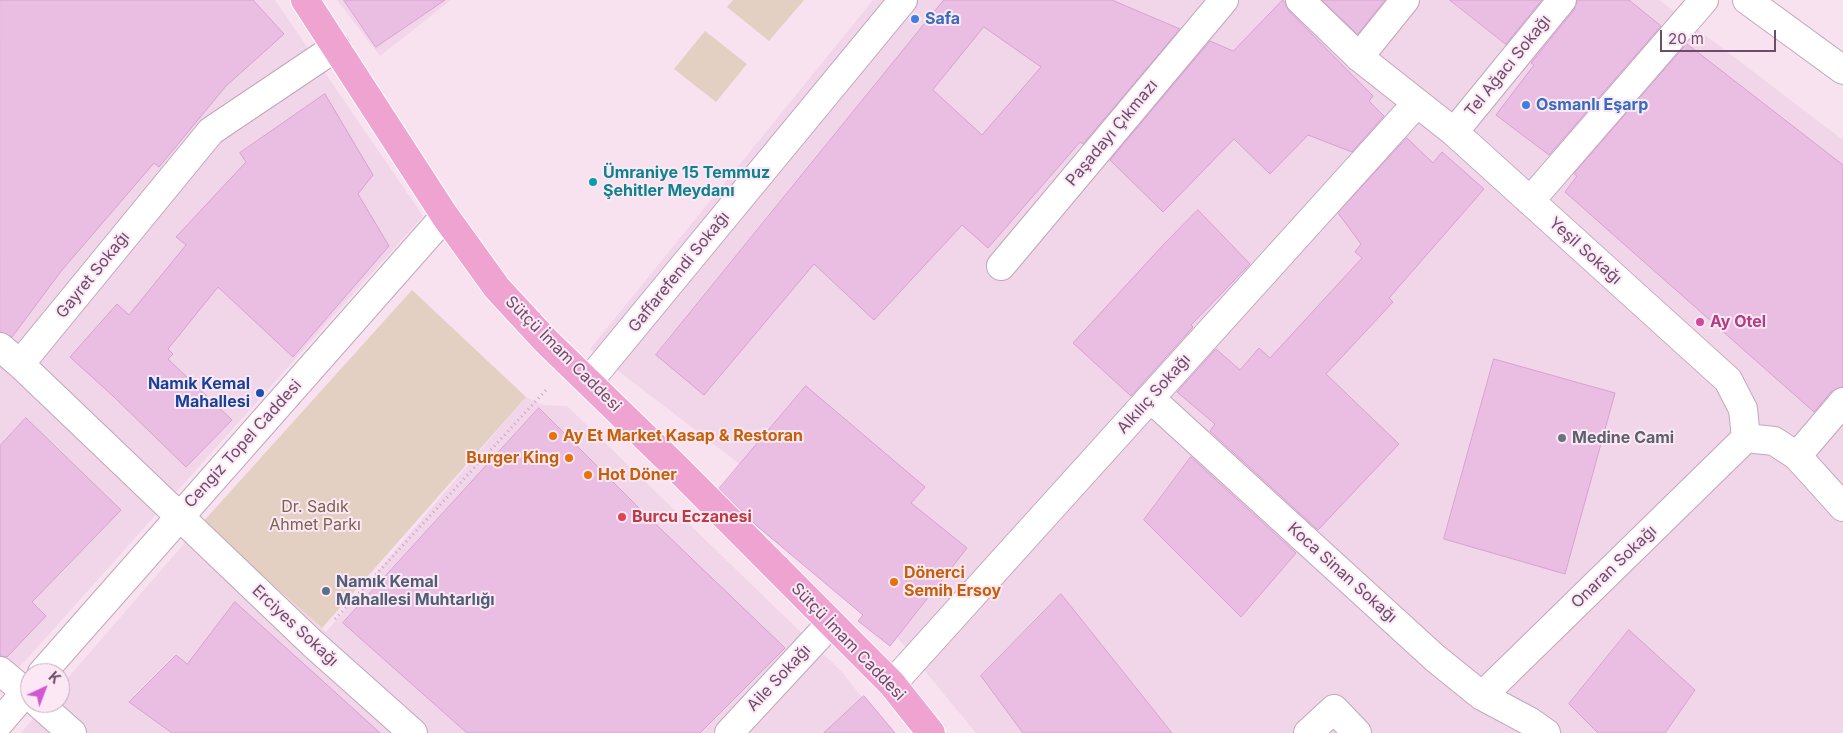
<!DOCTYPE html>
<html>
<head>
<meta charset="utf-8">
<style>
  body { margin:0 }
  #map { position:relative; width:1843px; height:733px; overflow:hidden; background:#f8e2f0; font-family:Inter,sans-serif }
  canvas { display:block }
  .north { position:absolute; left:20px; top:663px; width:50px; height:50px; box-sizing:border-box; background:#fce8f5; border:1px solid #c3aabd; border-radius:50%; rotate:43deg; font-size:14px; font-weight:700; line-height:20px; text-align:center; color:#6d4c69 }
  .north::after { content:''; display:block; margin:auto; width:18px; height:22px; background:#d257d3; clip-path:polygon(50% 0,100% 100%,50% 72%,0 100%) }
  .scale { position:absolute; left:1660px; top:30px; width:116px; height:22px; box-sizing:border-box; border:2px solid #6d4c69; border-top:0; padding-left:6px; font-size:15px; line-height:18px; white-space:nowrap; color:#6d4c69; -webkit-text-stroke:4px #fce8f5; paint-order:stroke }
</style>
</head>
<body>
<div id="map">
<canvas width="1843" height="733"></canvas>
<div class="north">K</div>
<div class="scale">20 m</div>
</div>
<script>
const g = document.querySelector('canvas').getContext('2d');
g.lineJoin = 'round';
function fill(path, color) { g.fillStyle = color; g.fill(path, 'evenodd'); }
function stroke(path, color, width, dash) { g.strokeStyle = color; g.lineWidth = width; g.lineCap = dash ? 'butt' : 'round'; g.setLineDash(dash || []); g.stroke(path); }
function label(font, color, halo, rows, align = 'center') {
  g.font = font + ' Inter,sans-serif'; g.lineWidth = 4; g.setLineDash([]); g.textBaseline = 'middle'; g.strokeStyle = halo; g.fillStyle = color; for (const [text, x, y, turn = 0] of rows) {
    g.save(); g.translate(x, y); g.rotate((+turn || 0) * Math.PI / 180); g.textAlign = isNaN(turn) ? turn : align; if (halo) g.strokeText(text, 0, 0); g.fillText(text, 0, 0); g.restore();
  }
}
fill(new Path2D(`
  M 0,0 L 275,0 L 423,216 L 0,689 Z
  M 337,0 L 451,0 L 380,56 Z
  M 873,0 L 1659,0 L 1843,140 L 1843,733 L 976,733 L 780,495 L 590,349 Z
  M 526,397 L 543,405 L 567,406 L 842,672 L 890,733 L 21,733 L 46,703 L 60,703 L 60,687 L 202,523 L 326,632 Z`), '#f1d5e8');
fill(new Path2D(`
  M 733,0 L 804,0 L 769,41 L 727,7 Z
  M 705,31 L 747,64 L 716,102 L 674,69 Z
  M 412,290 L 526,397 L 322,628 L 202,523 Z`), '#e4cfc3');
const building = new Path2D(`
  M 0,0 L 253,0 L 284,34 L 226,86 L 159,167 L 154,163 L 62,270 L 12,337 L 0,332 Z
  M 344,0 L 445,0 L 376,47 Z
  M 944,0 L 1112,0 L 1180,29 L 1083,144 L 1080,142 L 988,248 L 962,225 L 874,320 L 814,264 L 704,395 L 656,355 ZM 984,27 L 1041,67 L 982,135 L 933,90 Z
  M 1283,0 L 1289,11 L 1373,96 L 1369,101 L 1384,116 L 1352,152 L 1308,135 L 1270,174 L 1234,139 L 1163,212 L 1110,160 L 1210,41 L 1233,51 Z
  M 1322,0 L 1385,0 L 1358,34 Z
  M 1450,0 L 1542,0 L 1506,44 Z
  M 1577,0 L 1629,0 L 1661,26 L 1549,155 L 1496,115 L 1534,65 L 1531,63 L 1574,10 Z
  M 1687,44 L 1843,165 L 1843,387 L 1831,392 L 1814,412 L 1565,192 L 1577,176 L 1574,174 Z
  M 325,94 L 373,175 L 358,194 L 389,246 L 293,357 L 218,287 L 168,349 L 173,354 L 168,359 L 232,420 L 186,467 L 113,396 L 70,357 L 117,304 L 129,315 L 186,245 L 176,237 L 246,162 L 240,153 Z
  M 1407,138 L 1433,163 L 1442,152 L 1484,189 L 1389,298 L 1393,302 L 1326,374 L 1399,444 L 1318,530 L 1210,431 L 1215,424 L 1177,392 L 1216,349 L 1240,370 L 1259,348 L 1270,358 L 1362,258 L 1355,252 L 1361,244 L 1338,213 Z
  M 1198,210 L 1250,264 L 1191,325 L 1193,327 L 1131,396 L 1073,343 L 1164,244 Z
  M 1494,359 L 1615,393 L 1565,574 L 1444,539 Z
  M 806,386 L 925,487 L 911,503 L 967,548 L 890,646 L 858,621 L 863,615 L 757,526 L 719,489 Z
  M 539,408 L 643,512 L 785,648 L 700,733 L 467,733 L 343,623 Z
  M 26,418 L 121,510 L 32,602 L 46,616 L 7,657 L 0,656 L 0,446 Z
  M 1191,457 L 1296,553 L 1241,617 L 1144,520 Z
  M 1061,594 L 1172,733 L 1023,733 L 981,676 Z
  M 235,602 L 315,674 L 380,733 L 172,733 L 129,702 L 176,655 L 187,664 Z
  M 1629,630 L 1695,690 L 1665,733 L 1598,733 L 1569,704 Z
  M 864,696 L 895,733 L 824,733 Z`);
fill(building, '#eabee3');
stroke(building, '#daa0d2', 1);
const pedestrian = new Path2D(`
  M 1747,0 L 1843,70
  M 1359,57 L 1405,0
  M 1454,132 L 1562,0
  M 1530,201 L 1704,0
  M 589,381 L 903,0
  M 1797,456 L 1843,402`);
const minor = new Path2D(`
  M 1300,0 L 1359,57 L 1454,132 L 1728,380 L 1743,409 L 1746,438
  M 336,47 L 211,131 L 20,364 L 312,643 L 413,733
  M 1001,266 L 1224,0
  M 0,347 L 20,364
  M 1150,398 L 1435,658 L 1482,696 L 1529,721 L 1546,733
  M 1746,438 L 1774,441 L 1797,456 L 1843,507
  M 0,671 L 30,696
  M 892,684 L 1416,104
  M 1482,696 L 1746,438
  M 38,703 L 72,733
  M 729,733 L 830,624
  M 1308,733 L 1334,709 L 1357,733`);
const tertiary = new Path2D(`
  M 42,673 L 445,216
  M 0,722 L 30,687`);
const primary = new Path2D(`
  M 305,0 L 445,216 L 497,288 L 546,341 L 675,466 L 892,684 L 931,733`);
stroke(pedestrian, '#c2a6bd', 30);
stroke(minor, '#c2a6bd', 30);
stroke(tertiary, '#c2a6bd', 30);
stroke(primary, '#fff', 30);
stroke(new Path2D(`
  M 335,619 L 546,390`), '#cea2c7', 3, [1, 4]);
stroke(pedestrian, '#fff', 28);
stroke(minor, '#fff', 28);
stroke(tertiary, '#fff', 28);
stroke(primary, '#efa3d1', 28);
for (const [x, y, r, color] of [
  [915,19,5,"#3f7fe0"],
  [1526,105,5,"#3f7fe0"],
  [593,182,5,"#0f9aa8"],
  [1700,322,5,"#d1479c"],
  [260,393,5,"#1a4fb4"],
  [553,436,5,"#e8710a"],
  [1562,438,5,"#6b7280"],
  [569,458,5,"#e8710a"],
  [588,475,5,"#e8710a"],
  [622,517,5,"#e0444e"],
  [894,582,5,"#e8710a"],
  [326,591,5,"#5c6f8a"]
]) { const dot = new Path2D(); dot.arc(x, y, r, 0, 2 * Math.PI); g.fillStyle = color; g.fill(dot); stroke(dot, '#fce8f5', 2); }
label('bold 16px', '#366cbe', '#fce8f5', [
  ["Safa",925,19],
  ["Osmanlı Eşarp",1536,105]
], 'left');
label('16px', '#6d4c69', '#fce8f5', [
  ["Tel Ağacı Sokağı",1508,66,-51],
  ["Paşadayı Çıkmazı",1112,133,-50],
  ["Yeşil Sokağı",1585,251,42],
  ["Gaffarefendi Sokağı",679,272,-51],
  ["Gayret Sokağı",93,275,-51],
  ["Sütçü İmam Caddesi",563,354,45],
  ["Alkılıç Sokağı",1154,394,-48],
  ["Cengiz Topel Caddesi",243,444,-48],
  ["Onaran Sokağı",1614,567,-44],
  ["Koca Sinan Sokağı",1342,573,42],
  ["Erciyes Sokağı",295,626,43],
  ["Sütçü İmam Caddesi",848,642,46],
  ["Aile Sokağı",779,678,-47]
]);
label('bold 16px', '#0d838f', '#fce8f5', [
  ["Ümraniye 15 Temmuz",603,173],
  ["Şehitler Meydanı",603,191]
], 'left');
label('bold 16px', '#b23c85', '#fce8f5', [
  ["Ay Otel",1710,322]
], 'left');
label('bold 16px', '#164399', '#fce8f5', [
  ["Namık Kemal",250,384],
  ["Mahallesi",250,402]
], 'right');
label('bold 16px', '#c56008', '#fce8f5', [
  ["Ay Et Market Kasap & Restoran",563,436],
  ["Burger King",559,458,"right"],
  ["Hot Döner",598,475],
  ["Dönerci",904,573],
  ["Semih Ersoy",904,591]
], 'left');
label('bold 16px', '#5b616d', '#fce8f5', [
  ["Medine Cami",1572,438]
], 'left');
label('16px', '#7c634c', '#fce8f5', [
  ["Dr. Sadık",315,507],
  ["Ahmet Parkı",315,525]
]);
label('bold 16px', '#be3a42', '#fce8f5', [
  ["Burcu Eczanesi",632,517]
], 'left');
label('bold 16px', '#4e5e75', '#fce8f5', [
  ["Namık Kemal",336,582],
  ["Mahallesi Muhtarlığı",336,600]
], 'left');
</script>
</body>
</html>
